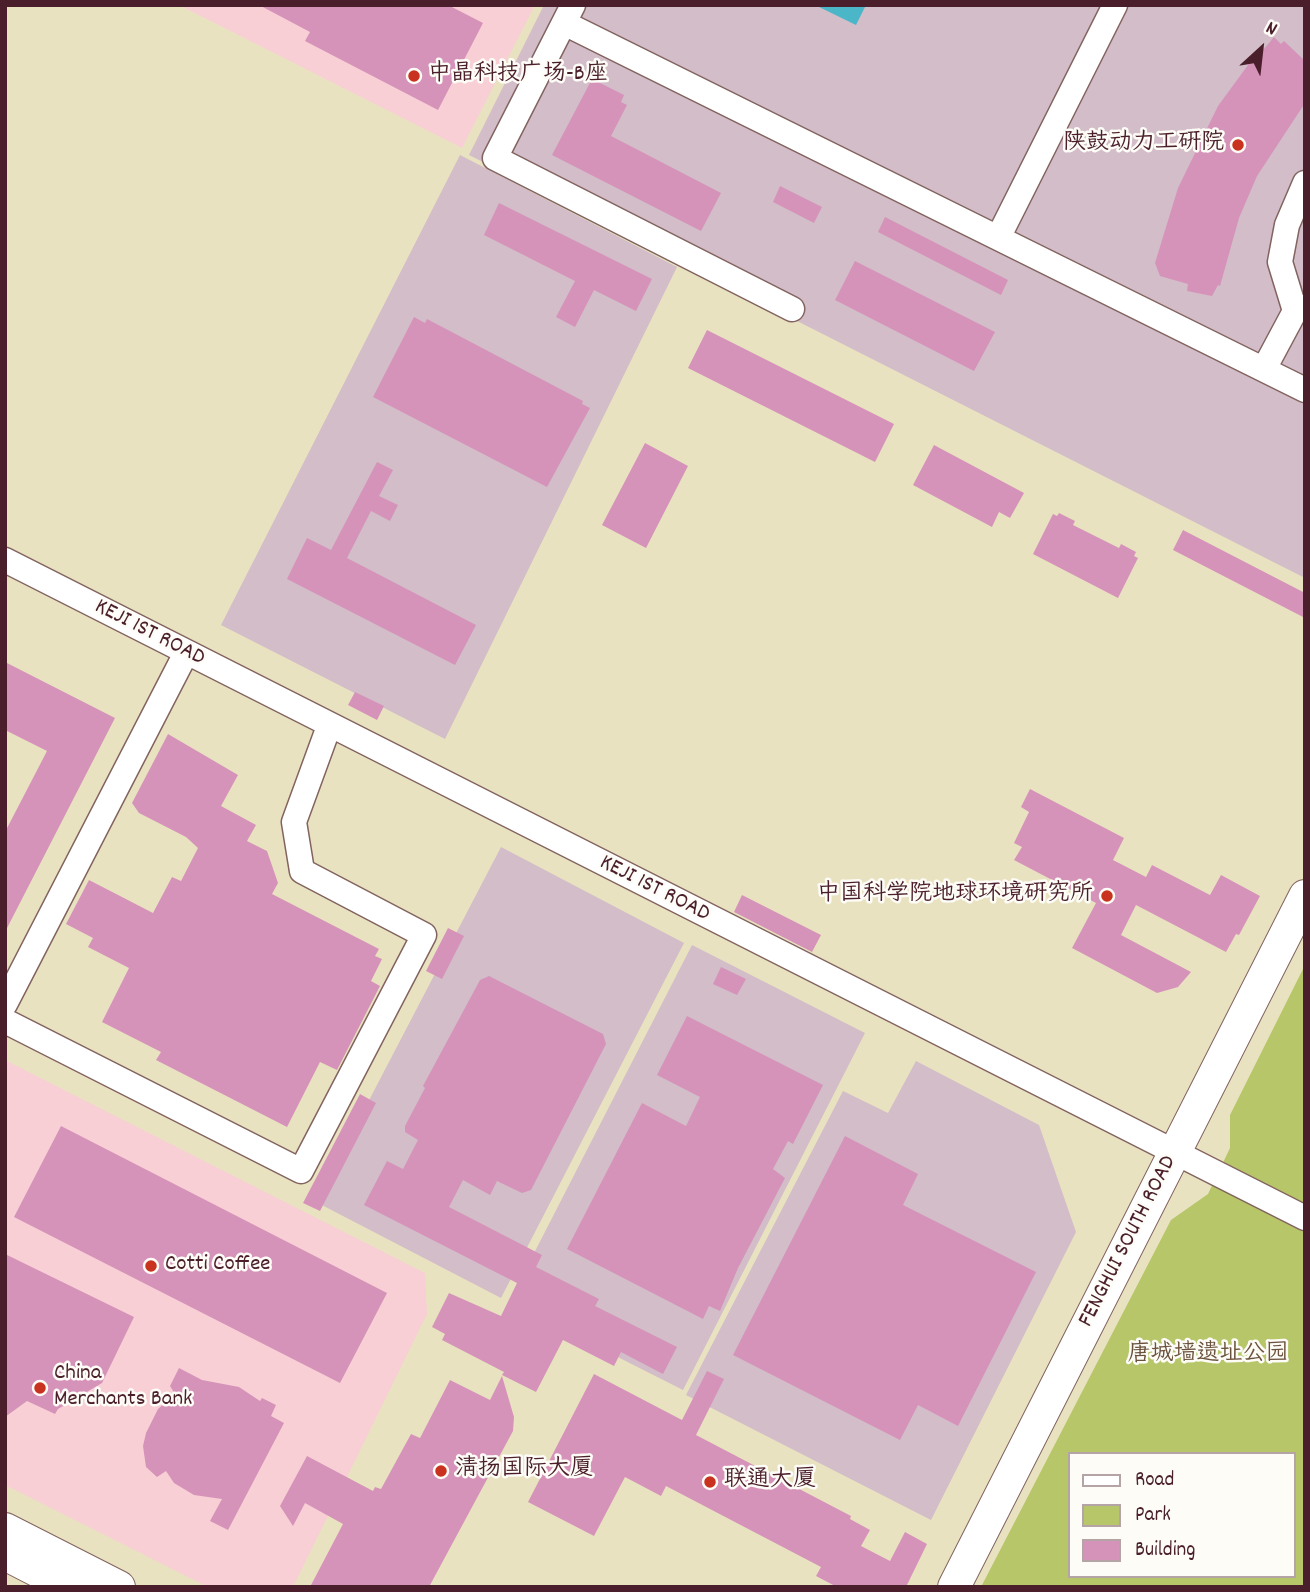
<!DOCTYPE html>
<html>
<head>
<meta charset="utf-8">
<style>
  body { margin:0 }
  #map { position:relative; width:1310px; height:1592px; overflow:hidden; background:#e9e2c0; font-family:Dekko,sans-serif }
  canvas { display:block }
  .frame { position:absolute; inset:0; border:7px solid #4a1f2b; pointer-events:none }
  .legend { position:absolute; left:1068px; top:1452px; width:228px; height:126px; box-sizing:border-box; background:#fdfcf7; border:2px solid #b5a4a5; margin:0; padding:9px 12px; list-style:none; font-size:21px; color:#4a1f2b }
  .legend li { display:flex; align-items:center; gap:14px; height:35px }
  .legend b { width:35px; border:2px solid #b5a4a5 }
  .north { position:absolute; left:1226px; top:14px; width:70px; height:70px; -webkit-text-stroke:5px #fdfcf7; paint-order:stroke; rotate:27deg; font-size:19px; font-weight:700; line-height:28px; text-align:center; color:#4a1f2b }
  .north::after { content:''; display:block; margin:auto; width:24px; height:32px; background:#4a1f2b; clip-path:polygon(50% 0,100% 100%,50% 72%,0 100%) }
</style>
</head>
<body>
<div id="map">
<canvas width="1310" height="1592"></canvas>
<div class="frame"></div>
<ul class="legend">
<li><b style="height:9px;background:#fff"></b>Road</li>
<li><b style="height:19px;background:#b6c668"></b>Park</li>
<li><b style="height:19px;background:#d693ba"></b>Building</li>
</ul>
<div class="north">N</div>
</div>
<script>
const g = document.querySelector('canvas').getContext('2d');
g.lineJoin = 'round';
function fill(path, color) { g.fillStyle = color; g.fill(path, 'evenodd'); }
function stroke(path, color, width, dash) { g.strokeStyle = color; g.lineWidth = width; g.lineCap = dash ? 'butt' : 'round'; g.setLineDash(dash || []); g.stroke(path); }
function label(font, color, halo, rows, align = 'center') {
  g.font = font + ' Dekko,"LXGW WenKai TC",sans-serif'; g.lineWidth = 5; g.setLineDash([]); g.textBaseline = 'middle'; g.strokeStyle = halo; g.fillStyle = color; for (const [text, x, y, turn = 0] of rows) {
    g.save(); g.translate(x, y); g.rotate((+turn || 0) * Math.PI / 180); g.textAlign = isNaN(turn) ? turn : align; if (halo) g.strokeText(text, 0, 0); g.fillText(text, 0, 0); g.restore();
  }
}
fill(new Path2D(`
  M 179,5 L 535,5 L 462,148 Z
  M 5,1060 L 425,1273 L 427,1314 L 293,1587 L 208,1587 L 5,1485 Z`), '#f7cfd4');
fill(new Path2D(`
  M 544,5 L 1305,5 L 1305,578 L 469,155 Z
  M 460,155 L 677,267 L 445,739 L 221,625 Z
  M 501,847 L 684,943 L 501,1298 L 316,1202 Z
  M 692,945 L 865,1033 L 683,1390 L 509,1302 Z
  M 916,1061 L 1039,1125 L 1076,1232 L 931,1520 L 686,1395 L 843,1091 L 888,1113 Z`), '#d2bdc8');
fill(new Path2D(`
  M 1305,965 L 1305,1587 L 981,1587 L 1171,1220 L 1208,1194 L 1230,1148 L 1230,1115 ZM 1070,1454 L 1294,1454 L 1294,1576 L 1070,1576 Z`), '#b6c668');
fill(new Path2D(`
  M 815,5 L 866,5 L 856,25 Z`), '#4bb6c8');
fill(new Path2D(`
  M 259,5 L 448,5 L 483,23 L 438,110 L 305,41 L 310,32 Z
  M 1274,37 L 1281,44 L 1284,41 L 1305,61 L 1305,103 L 1257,176 L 1239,218 L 1220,286 L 1218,285 L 1212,296 L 1187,291 L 1188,284 L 1160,276 L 1155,263 L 1178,188 L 1218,106 L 1262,46 L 1264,49 Z
  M 592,79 L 624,95 L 621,102 L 627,105 L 611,136 L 721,193 L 701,231 L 552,155 Z
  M 780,186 L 822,207 L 814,223 L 773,202 Z
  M 499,203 L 652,279 L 636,311 L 594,290 L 575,327 L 556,317 L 575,281 L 484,235 Z
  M 885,217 L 1008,280 L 1001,295 L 878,232 Z
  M 855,261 L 995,332 L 974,371 L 835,300 Z
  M 414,317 L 425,323 L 427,319 L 583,401 L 582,404 L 590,408 L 547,487 L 373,397 Z
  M 707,330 L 894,424 L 875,462 L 688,368 Z
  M 645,443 L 688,466 L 646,548 L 602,525 Z
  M 934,445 L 1024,493 L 1010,518 L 999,512 L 992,527 L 913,485 Z
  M 377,462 L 393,470 L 379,496 L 398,505 L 390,521 L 371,511 L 347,558 L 476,625 L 455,665 L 287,579 L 307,538 L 331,550 Z
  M 1059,513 L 1075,521 L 1073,525 L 1119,548 L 1121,544 L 1136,552 L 1134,556 L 1138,558 L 1118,598 L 1033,554 L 1053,514 L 1057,516 Z
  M 1183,530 L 1305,593 L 1305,618 L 1173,550 Z
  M 5,662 L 115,718 L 5,932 L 5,832 L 47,751 L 5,730 Z
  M 355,692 L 384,706 L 377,720 L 348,705 Z
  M 168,734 L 238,775 L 221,806 L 256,825 L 247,841 L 267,851 L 278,883 L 272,894 L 379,949 L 375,956 L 382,959 L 371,981 L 380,986 L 337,1070 L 320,1062 L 287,1127 L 156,1060 L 161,1052 L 102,1022 L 129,968 L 88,947 L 93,938 L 66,924 L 89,880 L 153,913 L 172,877 L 181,881 L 198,848 L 186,837 L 139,813 L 132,803 Z
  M 1030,789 L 1124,838 L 1113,860 L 1146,877 L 1152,865 L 1210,895 L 1221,875 L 1260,896 L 1239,935 L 1236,934 L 1226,952 L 1136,905 L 1121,935 L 1191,972 L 1178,987 L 1157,993 L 1072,948 L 1096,903 L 1014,860 L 1022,847 L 1014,843 L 1029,812 L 1021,807 Z
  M 742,895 L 821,935 L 812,952 L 734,912 Z
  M 448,928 L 464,936 L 442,979 L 426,971 Z
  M 721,967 L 746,979 L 737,995 L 713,984 Z
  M 489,976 L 603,1034 L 606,1044 L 531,1190 L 522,1193 L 497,1181 L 490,1195 L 463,1180 L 449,1207 L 542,1255 L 536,1267 L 599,1299 L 595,1306 L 677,1347 L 663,1374 L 621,1352 L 614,1366 L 563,1340 L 536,1392 L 502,1375 L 504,1372 L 442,1340 L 445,1334 L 432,1327 L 449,1293 L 501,1316 L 517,1283 L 364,1205 L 387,1161 L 403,1169 L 418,1140 L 405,1132 L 405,1126 L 425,1088 L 423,1086 L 480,980 Z
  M 687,1016 L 823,1085 L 793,1144 L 788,1141 L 773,1169 L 785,1178 L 738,1268 L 720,1311 L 709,1306 L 703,1319 L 567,1249 L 642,1103 L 686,1126 L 700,1097 L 657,1075 Z
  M 360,1094 L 376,1103 L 320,1211 L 303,1203 Z
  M 61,1126 L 387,1293 L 340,1383 L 14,1217 Z
  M 845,1136 L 918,1174 L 903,1205 L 1036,1272 L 958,1426 L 918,1405 L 900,1440 L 733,1355 Z
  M 5,1254 L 134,1317 L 102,1383 L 58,1409 L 55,1414 L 27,1401 L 5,1417 Z
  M 179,1368 L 202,1380 L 239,1387 L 260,1401 L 262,1398 L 276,1405 L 271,1416 L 284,1423 L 228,1530 L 210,1521 L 222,1499 L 194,1495 L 174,1483 L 166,1471 L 157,1477 L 146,1467 L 143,1446 L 146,1433 L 158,1409 L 175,1394 L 170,1386 Z
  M 707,1371 L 724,1379 L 696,1435 L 851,1516 L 850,1519 L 870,1530 L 861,1546 L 890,1561 L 905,1532 L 927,1544 L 906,1587 L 837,1587 L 816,1576 L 821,1567 L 666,1486 L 661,1496 L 625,1477 L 594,1536 L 528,1502 L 594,1374 L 682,1420 Z
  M 502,1376 L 514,1417 L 513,1431 L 429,1587 L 310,1587 L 343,1524 L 305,1503 L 293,1526 L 280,1506 L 307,1456 L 373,1491 L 375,1487 L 381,1489 L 411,1434 L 420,1438 L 450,1380 L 490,1400 Z`), '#d693ba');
const minor = new Path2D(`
  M 573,5 L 495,158 L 792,309
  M 564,23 L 1305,390
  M 999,236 L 1115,5
  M 1295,311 L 1280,262 L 1287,225 L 1305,183
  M 1264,369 L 1295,311 L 1305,307
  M 5,560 L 1305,1218
  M 5,1004 L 186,653
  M 5,1021 L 301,1171 L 424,935 L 302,871 L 294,822 L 329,726`);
const major = new Path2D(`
  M 5,1529 L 119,1587
  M 5,1554 L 69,1587
  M 954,1587 L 1305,896`);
stroke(minor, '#82635f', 27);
stroke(major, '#82635f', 34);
stroke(minor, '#fff', 24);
stroke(major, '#fff', 32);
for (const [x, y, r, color] of [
  [414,76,7,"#c8321e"],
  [1238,145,7,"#c8321e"],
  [1107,896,7,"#c8321e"],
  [151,1266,7,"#c8321e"],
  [40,1388,7,"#c8321e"],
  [441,1471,7,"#c8321e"],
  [710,1482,7,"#c8321e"]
]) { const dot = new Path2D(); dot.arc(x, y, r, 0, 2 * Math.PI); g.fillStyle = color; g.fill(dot); stroke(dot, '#fdfcf7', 2.5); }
label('23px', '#4a1f2b', '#fdfcf7', [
  ["中晶科技广场-B座",428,76],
  ["陕鼓动力工研院",1224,145,"right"],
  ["中国科学院地球环境研究所",1093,896,"right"],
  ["Cotti Coffee",165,1266],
  ["China",54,1375],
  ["Merchants Bank",54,1401],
  ["清扬国际大厦",455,1471],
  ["联通大厦",724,1482]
], 'left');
label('23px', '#4a1f2b', '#fdfcf7', [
  ["KEJI 1ST ROAD",149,634,27],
  ["KEJI 1ST ROAD",654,890,27],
  ["FENGHUI SOUTH ROAD",1129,1242,-63]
]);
label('23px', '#6a513d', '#fdfcf7', [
  ["唐城墙遗址公园",1208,1356]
]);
</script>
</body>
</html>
